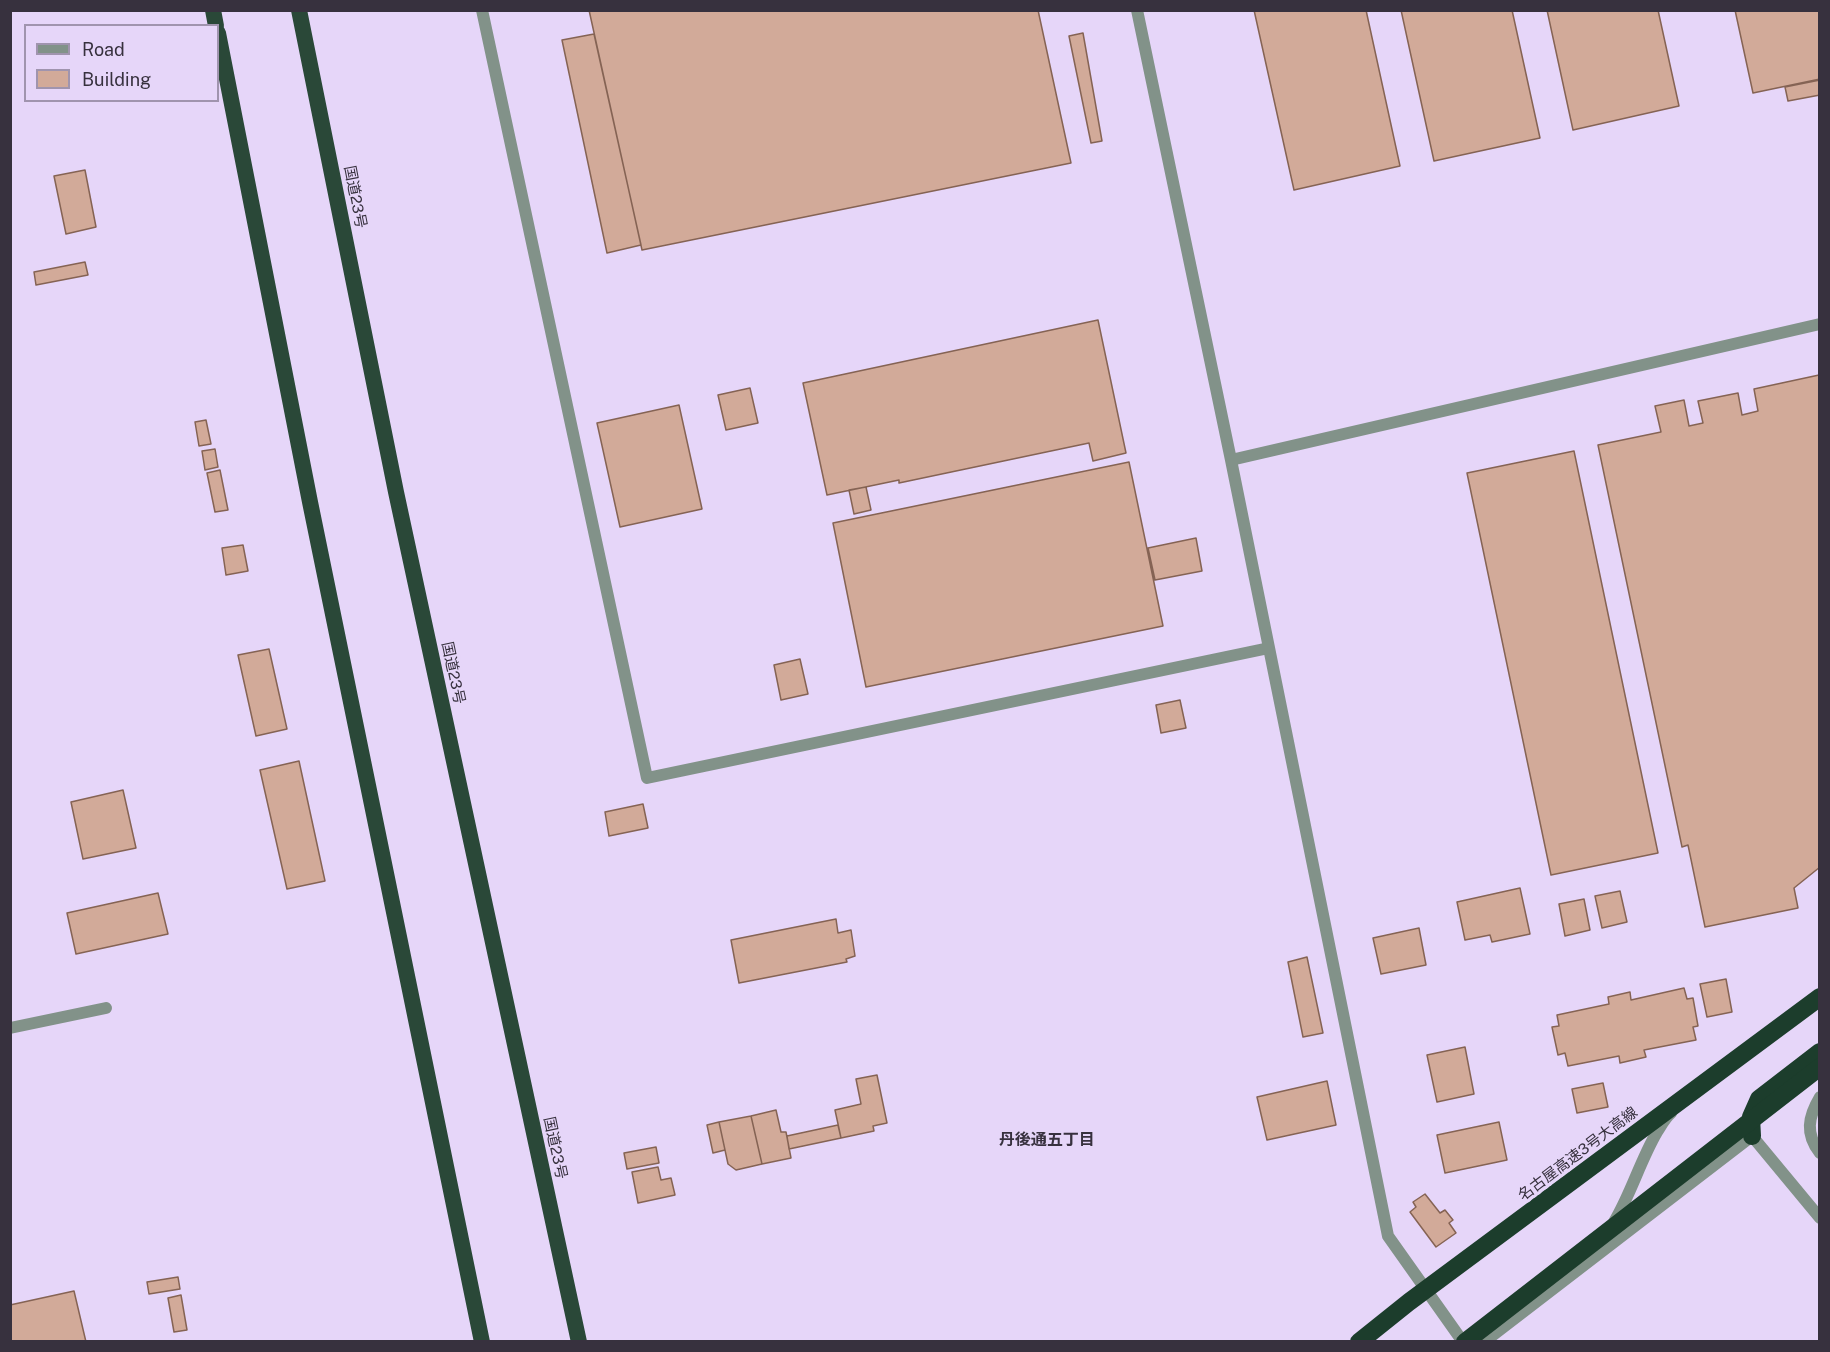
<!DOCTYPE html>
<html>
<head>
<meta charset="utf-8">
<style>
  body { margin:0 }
  #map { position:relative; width:1830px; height:1352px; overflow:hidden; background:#e6d6f9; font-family:"Public Sans",sans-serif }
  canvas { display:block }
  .frame { position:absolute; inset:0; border:12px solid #37313e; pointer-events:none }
  .legend { position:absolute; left:24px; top:24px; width:195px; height:78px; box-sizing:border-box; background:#e6d6f9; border:2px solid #a094ae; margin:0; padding:8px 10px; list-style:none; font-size:18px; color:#37313e }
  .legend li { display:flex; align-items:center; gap:12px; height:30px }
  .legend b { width:30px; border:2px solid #a094ae }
</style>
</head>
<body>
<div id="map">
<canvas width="1830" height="1352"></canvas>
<div class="frame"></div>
<ul class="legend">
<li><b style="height:8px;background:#829289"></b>Road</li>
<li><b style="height:16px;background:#d2aa99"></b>Building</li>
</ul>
</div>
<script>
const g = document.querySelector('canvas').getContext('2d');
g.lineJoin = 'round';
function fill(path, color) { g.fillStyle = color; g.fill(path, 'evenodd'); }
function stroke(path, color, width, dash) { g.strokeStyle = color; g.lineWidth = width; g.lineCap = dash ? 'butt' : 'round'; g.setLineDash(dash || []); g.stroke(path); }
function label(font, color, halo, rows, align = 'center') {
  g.font = font + ' "Public Sans","Noto Sans JP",sans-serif'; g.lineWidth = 6; g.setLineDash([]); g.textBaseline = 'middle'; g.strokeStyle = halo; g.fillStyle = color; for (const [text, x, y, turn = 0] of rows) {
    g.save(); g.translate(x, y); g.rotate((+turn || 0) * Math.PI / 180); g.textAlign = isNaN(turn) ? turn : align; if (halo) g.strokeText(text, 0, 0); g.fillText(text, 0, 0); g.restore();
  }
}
const building = new Path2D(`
  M 589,10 L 1038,10 L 1071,163 L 642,250 Z
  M 1254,10 L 1366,10 L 1400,166 L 1294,190 Z
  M 1401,10 L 1512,10 L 1540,138 L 1434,161 Z
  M 1547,10 L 1658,10 L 1679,106 L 1573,130 Z
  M 1735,10 L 1820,10 L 1820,79 L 1753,93 Z
  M 1083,33 L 1102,141 L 1091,143 L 1069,36 Z
  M 594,34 L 641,245 L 607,253 L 562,40 Z
  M 1820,80 L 1820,95 L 1788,101 L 1785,87 Z
  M 85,170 L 96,227 L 66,234 L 54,176 Z
  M 85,262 L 88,275 L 36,285 L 34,272 Z
  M 1098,320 L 1126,453 L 1093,461 L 1089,443 L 899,483 L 899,480 L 827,495 L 803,383 Z
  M 1819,375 L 1820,867 L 1794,888 L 1798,908 L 1705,927 L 1688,845 L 1682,847 L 1598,445 L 1661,432 L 1655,406 L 1684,400 L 1689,426 L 1703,423 L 1698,401 L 1738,393 L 1742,415 L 1758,411 L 1754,389 Z
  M 750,388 L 758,423 L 726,430 L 718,395 Z
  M 679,405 L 702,509 L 620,527 L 597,423 Z
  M 206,420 L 211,444 L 199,446 L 195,422 Z
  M 215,449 L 218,467 L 205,470 L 202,451 Z
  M 1574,451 L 1658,853 L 1551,875 L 1467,473 Z
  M 1129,462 L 1163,626 L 866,687 L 833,523 Z
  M 220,470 L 228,510 L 215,512 L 207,473 Z
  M 866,487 L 871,510 L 854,514 L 849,490 Z
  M 1196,538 L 1202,571 L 1155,580 L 1148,548 Z
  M 243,545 L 248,571 L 226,575 L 222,548 Z
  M 269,649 L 287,729 L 256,736 L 238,655 Z
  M 800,659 L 808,694 L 781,700 L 774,665 Z
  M 1180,700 L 1186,728 L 1161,733 L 1156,705 Z
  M 299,761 L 325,881 L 287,889 L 260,770 Z
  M 123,790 L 136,848 L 83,859 L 71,802 Z
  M 643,804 L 648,828 L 609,836 L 605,812 Z
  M 1520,888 L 1530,934 L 1492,942 L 1490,935 L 1465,940 L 1457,902 Z
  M 1620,891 L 1627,922 L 1602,928 L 1595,896 Z
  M 158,893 L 168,934 L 76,954 L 67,913 Z
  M 1584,899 L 1590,930 L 1565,936 L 1559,904 Z
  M 836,919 L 838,933 L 851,930 L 855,956 L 846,959 L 847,962 L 739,983 L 731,940 Z
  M 1419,928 L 1426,965 L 1381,974 L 1373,938 Z
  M 1307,957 L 1323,1033 L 1303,1037 L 1288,962 Z
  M 1726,979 L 1732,1012 L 1707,1017 L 1700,984 Z
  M 1684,988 L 1687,999 L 1693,998 L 1698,1026 L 1693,1027 L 1696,1040 L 1644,1050 L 1646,1057 L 1620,1063 L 1619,1056 L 1568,1066 L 1565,1053 L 1558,1055 L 1552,1027 L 1559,1026 L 1557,1015 L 1609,1004 L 1608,997 L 1630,992 L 1631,1000 Z
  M 1465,1047 L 1474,1094 L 1437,1102 L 1427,1055 Z
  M 877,1075 L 887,1123 L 873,1126 L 874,1131 L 841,1138 L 835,1110 L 861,1104 L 856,1079 Z
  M 1327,1081 L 1336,1125 L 1267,1140 L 1257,1097 Z
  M 1603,1083 L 1608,1107 L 1577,1113 L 1572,1089 Z
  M 776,1110 L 781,1132 L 786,1132 L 791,1158 L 762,1164 L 751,1116 Z
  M 751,1116 L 762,1164 L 736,1170 L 728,1164 L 719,1122 Z
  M 719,1122 L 725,1150 L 713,1153 L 707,1125 Z
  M 1499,1122 L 1507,1160 L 1445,1173 L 1437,1135 Z
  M 838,1125 L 841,1138 L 789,1149 L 787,1136 Z
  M 656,1147 L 659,1163 L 627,1169 L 624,1153 Z
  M 658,1167 L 661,1180 L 671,1178 L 675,1195 L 638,1203 L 632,1172 Z
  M 1425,1194 L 1440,1213 L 1445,1210 L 1453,1220 L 1449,1223 L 1456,1233 L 1436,1247 L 1410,1212 L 1416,1207 L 1413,1202 Z
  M 178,1277 L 180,1289 L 149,1294 L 147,1282 Z
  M 74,1291 L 86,1342 L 10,1342 L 10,1305 Z
  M 181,1295 L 187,1330 L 174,1332 L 168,1298 Z`);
fill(building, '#d2aa99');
stroke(building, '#856354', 1.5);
stroke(new Path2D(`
  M 482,10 L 647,778 L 1269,648
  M 1137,10 L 1231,460
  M 10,1028 L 106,1008
  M 1463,1342 L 1388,1236 L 1231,460 L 1820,324`), '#829289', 12);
stroke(new Path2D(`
  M 1820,1097 C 1808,1117 1805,1134 1820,1153
  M 1614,1222 C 1631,1194 1640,1161 1657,1132 C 1661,1126 1665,1118 1671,1113
  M 1484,1342 L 1752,1136 L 1820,1218`), '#829289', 12);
stroke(new Path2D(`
  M 213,10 L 216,26
  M 299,10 L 396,492 L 579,1342
  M 218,33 L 310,502 L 482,1342`), '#2a4838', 16);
stroke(new Path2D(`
  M 1752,1136 L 1751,1117 L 1759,1099 L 1820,1052`), '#1c3d2c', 18);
stroke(new Path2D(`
  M 1359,1342 L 1409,1302 L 1820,997
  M 1465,1342 L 1820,1067`), '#1c3d2c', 18);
label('15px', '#37313e', '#e6d6f9', [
  ["国道23号",355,197,79],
  ["国道23号",453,673,78],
  ["国道23号",555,1148,78],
  ["名古屋高速3号大高線",1578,1154,-37]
]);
label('bold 16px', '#37313e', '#e6d6f9', [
  ["丹後通五丁目",1047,1140]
]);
</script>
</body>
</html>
